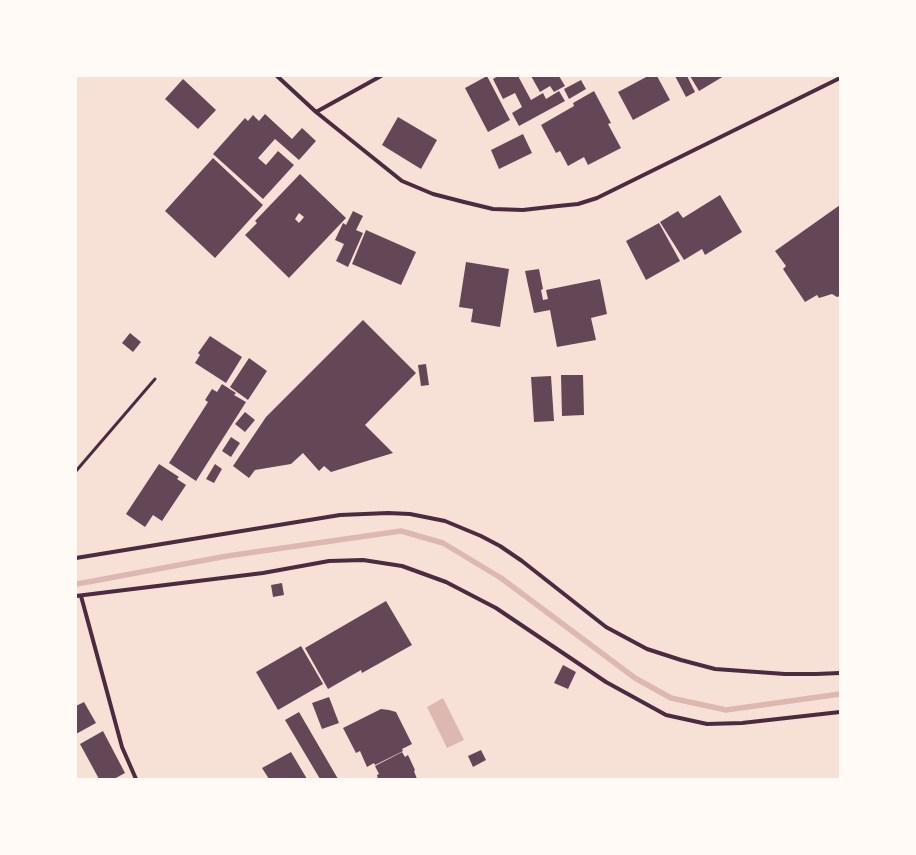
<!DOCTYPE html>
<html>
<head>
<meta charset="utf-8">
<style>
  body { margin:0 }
  #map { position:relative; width:916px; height:855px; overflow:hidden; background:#f7e1d7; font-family:Mulish,sans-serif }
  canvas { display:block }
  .frame { position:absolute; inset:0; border:77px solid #fffaf5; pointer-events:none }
</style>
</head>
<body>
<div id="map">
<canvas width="916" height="855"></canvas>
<div class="frame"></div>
</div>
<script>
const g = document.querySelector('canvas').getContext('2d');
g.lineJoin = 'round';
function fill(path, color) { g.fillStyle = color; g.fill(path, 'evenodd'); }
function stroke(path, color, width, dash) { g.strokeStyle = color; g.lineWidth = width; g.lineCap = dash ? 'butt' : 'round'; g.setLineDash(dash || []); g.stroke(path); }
fill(new Path2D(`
  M 443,698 L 464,740 L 447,748 L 427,707 Z`), '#dcb8b0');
stroke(new Path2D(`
  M 76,584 L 88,582 L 227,556 L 401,531 L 443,543 L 501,578 L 635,678 L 671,698 L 726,710 L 840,694`), '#dcb8b0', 5.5);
fill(new Path2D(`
  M 487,76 L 510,120 L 488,132 L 465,88 Z
  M 498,76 L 518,76 L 531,100 L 543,93 L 546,99 L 559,91 L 565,101 L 519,126 L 512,113 L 522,107 L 515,93 L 503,99 L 493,79 Z
  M 531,76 L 559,76 L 565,86 L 554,92 L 550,86 L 540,92 Z
  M 648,76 L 657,76 L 670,100 L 633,120 L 618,92 Z
  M 675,76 L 687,76 L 695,92 L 686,97 Z
  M 690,76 L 724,76 L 699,91 Z
  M 183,79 L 216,110 L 198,129 L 165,99 Z
  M 581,80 L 586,89 L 569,99 L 564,89 Z
  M 594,91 L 611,123 L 608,124 L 621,148 L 588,165 L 584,157 L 568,166 L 560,151 L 556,153 L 541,125 L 574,106 L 573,103 Z
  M 265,114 L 292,139 L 302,128 L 316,141 L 299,160 L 275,139 L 258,158 L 266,165 L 278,151 L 294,165 L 263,199 L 213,154 L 245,118 L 248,121 L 253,115 L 259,121 Z
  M 398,117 L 437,140 L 421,169 L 382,145 Z
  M 523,134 L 532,153 L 499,169 L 491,150 Z
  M 213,158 L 263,205 L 215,258 L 165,211 Z
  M 300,174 L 346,218 L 289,278 L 245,235 L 257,223 L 255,221 ZM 299,213 L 304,217 L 299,223 L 295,219 Z
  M 720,195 L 742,232 L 705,255 L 702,249 L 684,260 L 660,222 L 678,211 L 683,218 Z
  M 840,205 L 840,296 L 837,297 L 832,294 L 819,298 L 817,295 L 805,302 L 783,269 L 786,266 L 775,251 Z
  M 353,211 L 363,216 L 356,230 L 363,233 L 348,267 L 336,261 L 344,244 L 335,240 L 343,223 L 346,225 Z
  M 659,223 L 680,261 L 646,280 L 626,241 Z
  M 366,230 L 416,252 L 401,285 L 352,264 Z
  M 466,262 L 509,269 L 500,327 L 471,322 L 473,309 L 459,307 Z
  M 539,269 L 543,289 L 541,290 L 543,300 L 548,299 L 546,290 L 600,279 L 607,314 L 591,318 L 596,340 L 557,347 L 550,310 L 534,313 L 525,271 Z
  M 363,320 L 416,373 L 365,425 L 393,453 L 331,472 L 324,466 L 319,471 L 303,453 L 291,464 L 255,470 L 249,478 L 233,466 L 266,417 Z
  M 130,333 L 141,342 L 133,352 L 122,343 Z
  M 210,336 L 242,357 L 226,383 L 195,363 L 200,355 L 198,353 Z
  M 249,358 L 267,371 L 248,400 L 230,387 Z
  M 426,364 L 429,385 L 421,386 L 418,365 Z
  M 561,375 L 583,375 L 584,415 L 562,416 Z
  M 551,376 L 554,421 L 534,422 L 531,377 Z
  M 222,384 L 236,393 L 234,395 L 246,402 L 196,481 L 169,463 L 208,402 L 205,400 L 212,389 L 217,392 Z
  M 245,412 L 255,420 L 245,432 L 235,424 Z
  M 231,437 L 240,443 L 231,457 L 222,451 Z
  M 159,464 L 179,477 L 177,479 L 186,485 L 162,521 L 153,515 L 145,527 L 126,514 Z
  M 215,464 L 222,469 L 214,483 L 206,479 Z
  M 282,583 L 284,595 L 273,597 L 271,585 Z
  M 386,601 L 412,645 L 362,673 L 361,670 L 328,689 L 305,648 Z
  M 301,646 L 323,684 L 278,710 L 256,672 Z
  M 563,665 L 576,672 L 568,689 L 554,683 Z
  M 329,697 L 339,723 L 322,729 L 312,703 Z
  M 84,702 L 96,723 L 76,734 L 76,706 Z
  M 381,709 L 389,710 L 396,712 L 412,744 L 402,749 L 403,751 L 375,765 L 374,763 L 367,767 L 360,751 L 356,753 L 343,728 Z
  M 299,712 L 338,779 L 320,779 L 285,720 Z
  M 103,731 L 125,773 L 114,779 L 99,779 L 80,744 Z
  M 481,750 L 486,760 L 473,767 L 468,756 Z
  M 291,752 L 307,779 L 285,779 L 284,778 L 282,779 L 269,779 L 262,768 Z
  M 402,752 L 405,757 L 408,755 L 415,770 L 414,771 L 417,779 L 378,779 L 377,775 L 379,774 L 375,766 Z`), '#644757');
stroke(new Path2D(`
  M 76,471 L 155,379`), '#4a2c40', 3);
stroke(new Path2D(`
  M 277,76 L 316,112 L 402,181 L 433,194 L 464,202 L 493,209 L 523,210 L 558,206 L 578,204 L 597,198 L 840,78
  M 316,112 L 381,76
  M 76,558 L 340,515 L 388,513 L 410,514 L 445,521 L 481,536 L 500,546 L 522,561 L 606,627 L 647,649 L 681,660 L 715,669 L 785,674 L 816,674 L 840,673
  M 76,596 L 263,573 L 329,561 L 363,560 L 402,566 L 446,582 L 496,608 L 606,682 L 666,715 L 707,724 L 742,723 L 840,712
  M 81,596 L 122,747 L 136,779`), '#4a2c40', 4);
</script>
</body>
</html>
